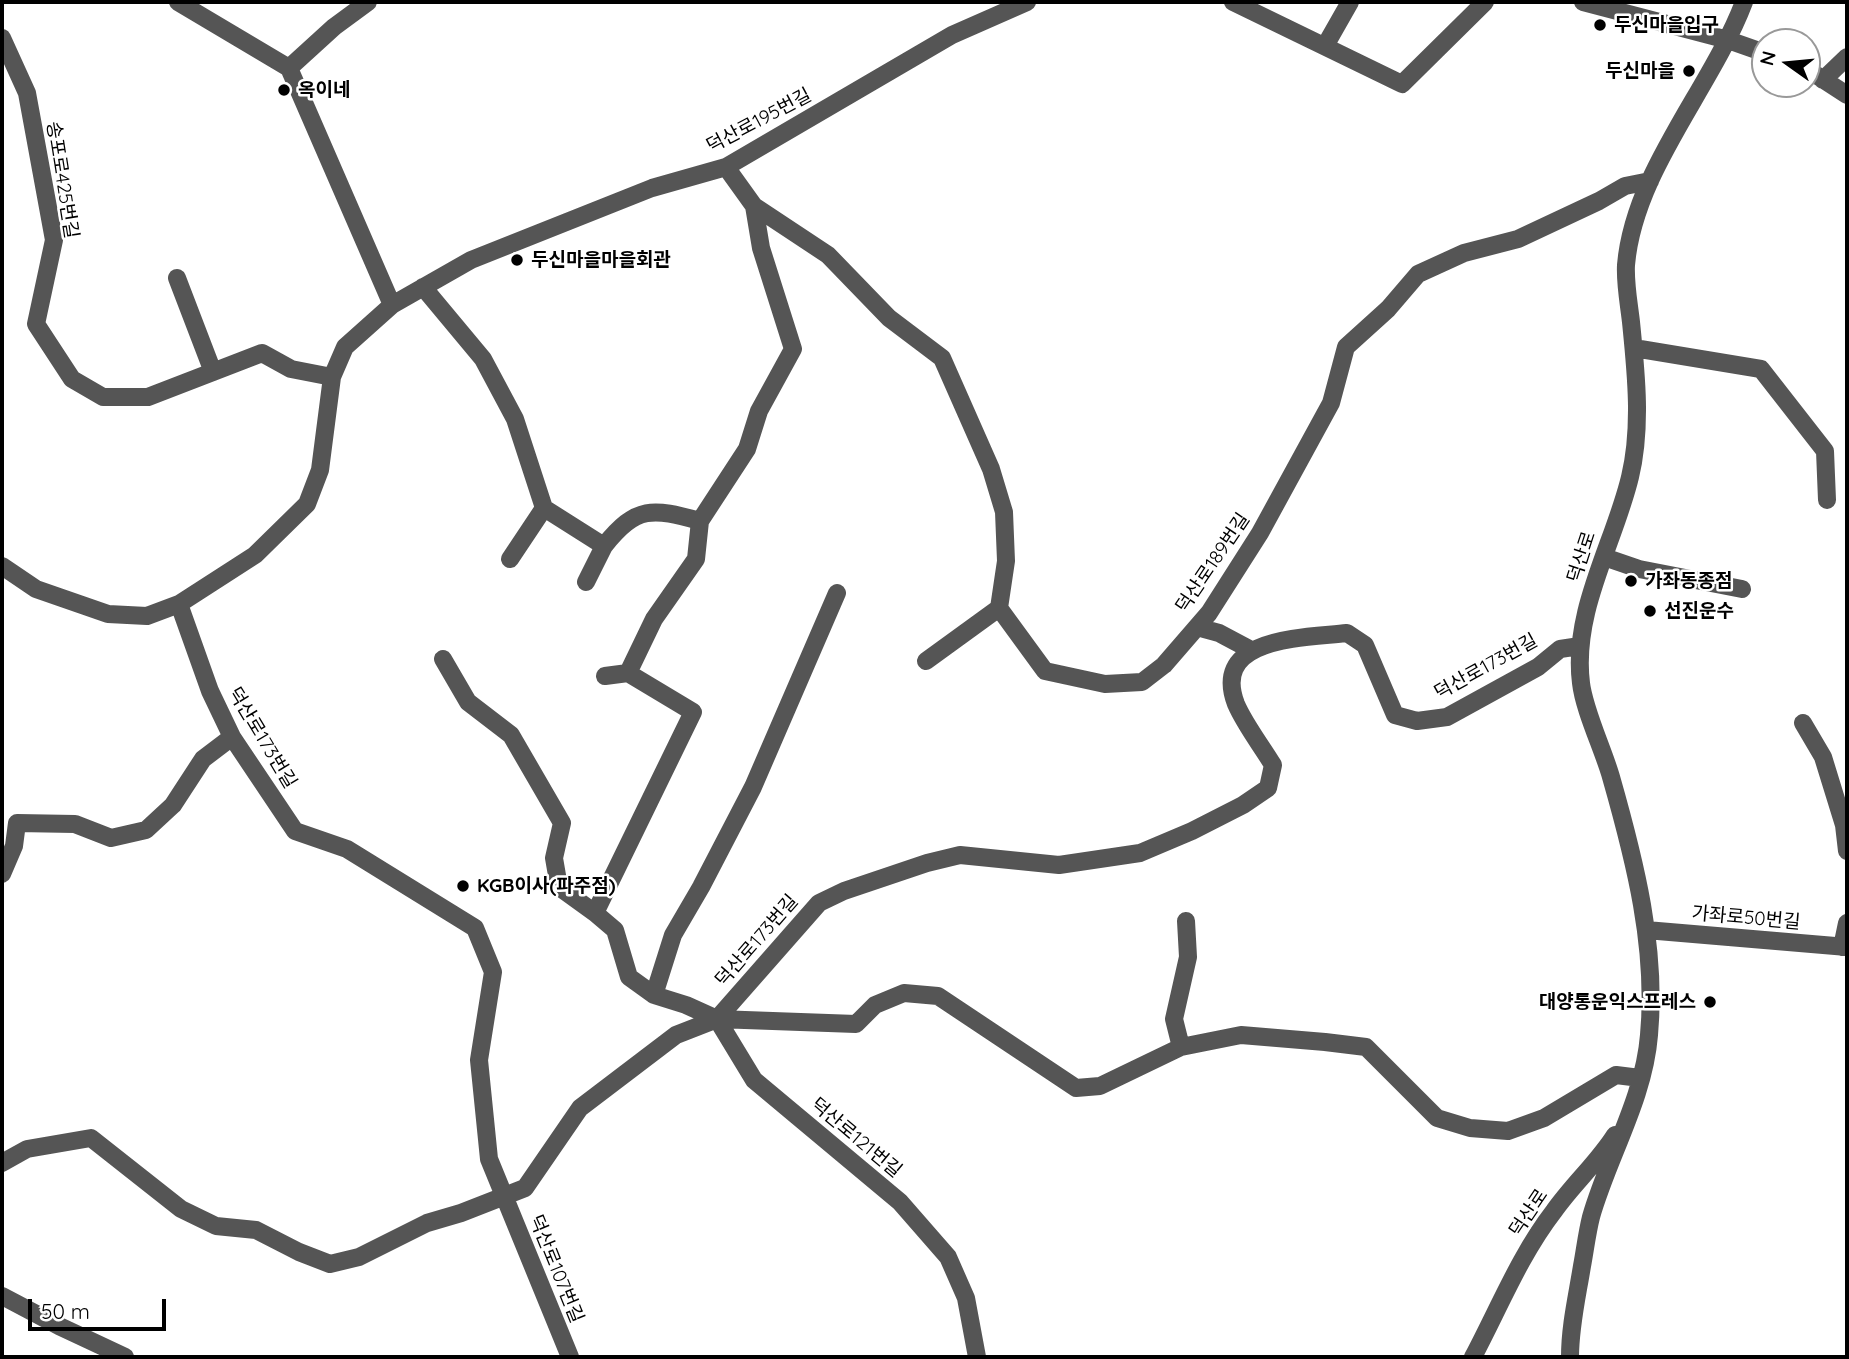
<!DOCTYPE html>
<html>
<head>
<meta charset="utf-8">
<style>
  body { margin:0 }
  #map { position:relative; width:1849px; height:1359px; overflow:hidden; background:#fff; font-family:Quicksand,sans-serif }
  canvas { display:block }
  .frame { position:absolute; inset:0; border:4px solid #000; pointer-events:none }
  .north { position:absolute; left:1751px; top:28px; width:70px; height:70px; box-sizing:border-box; background:#fff; border:2px solid #999; border-radius:50%; rotate:285deg; font-size:19px; font-weight:700; line-height:28px; text-align:center; color:#000 }
  .north::after { content:''; display:block; margin:auto; width:24px; height:32px; background:#000; clip-path:polygon(50% 0,100% 100%,50% 72%,0 100%) }
  .scale { position:absolute; left:28px; top:1299px; width:138px; height:32px; box-sizing:border-box; border:4px solid #000; border-top:0; padding-left:9px; font-size:21px; line-height:24px; white-space:nowrap; color:#000; -webkit-text-stroke:5px #fff; paint-order:stroke }
</style>
</head>
<body>
<div id="map">
<canvas width="1849" height="1359"></canvas>
<div class="frame"></div>
<div class="north">N</div>
<div class="scale">50 m</div>
</div>
<script>
const g = document.querySelector('canvas').getContext('2d');
g.lineJoin = 'round';
function stroke(path, color, width, dash) { g.strokeStyle = color; g.lineWidth = width; g.lineCap = dash ? 'butt' : 'round'; g.setLineDash(dash || []); g.stroke(path); }
function label(font, color, halo, rows, align = 'center') {
  g.font = font + ' Quicksand,"Noto Sans KR",sans-serif'; g.lineWidth = 5; g.setLineDash([]); g.textBaseline = 'middle'; g.strokeStyle = halo; g.fillStyle = color; for (const [text, x, y, turn = 0] of rows) {
    g.save(); g.translate(x, y); g.rotate((+turn || 0) * Math.PI / 180); g.textAlign = isNaN(turn) ? turn : align; if (halo) g.strokeText(text, 0, 0); g.fillText(text, 0, 0); g.restore();
  }
}
stroke(new Path2D(`
  M 178,2 L 289,68 L 392,305
  M 1233,2 L 1402,84 L 1485,2
  M 1583,2 L 1728,40 L 1765,53
  M 2,38 L 27,93 L 54,240 L 36,324 L 72,379 L 103,397 L 148,397 L 262,353 L 291,369 L 332,377
  M 1325,46 L 1350,2
  M 289,68 L 334,27 L 368,2
  M 1807,69 L 1847,95
  M 1823,80 L 1847,57
  M 754,206 L 828,255 L 889,318 L 942,358 L 991,469 L 1004,512 L 1006,561 L 999,608 L 1045,671 L 1105,684 L 1142,682 L 1164,665 L 1209,613 L 1260,533 L 1331,403 L 1346,347 L 1388,309 L 1418,274 L 1464,253 L 1518,239 L 1599,201 L 1625,186 L 1650,181
  M 177,278 L 213,372
  M 423,287 L 483,359 L 515,419 L 544,508 L 604,546 L 586,582
  M 1634,348 L 1761,369 L 1825,451 L 1827,500
  M 604,546 C 637,505 652,508 700,521
  M 1604,557 L 1639,569 L 1742,589
  M 510,559 L 544,508
  M 2,566 L 36,589 L 108,614 L 147,616 L 179,604 L 255,555 L 307,504 L 320,470 L 332,377 L 345,347 L 392,305 L 471,260 L 652,188 L 726,167 L 952,35 L 1027,2
  M 179,604 L 210,691 L 232,737 L 295,831 L 347,849 L 475,928 L 493,972 L 479,1060 L 489,1159 L 570,1357
  M 1197,627 L 1219,633 L 1251,650
  M 443,659 L 468,702 L 511,735 L 562,823 L 554,858 L 559,887 L 595,913 L 615,930 L 629,977 L 654,995 L 686,1005 L 717,1019 L 754,1080 L 900,1202 L 948,1257 L 966,1298 L 977,1357
  M 926,661 L 999,608
  M 605,676 L 628,673
  M 1803,723 L 1823,757 L 1844,825 L 1847,851
  M 2,874 L 14,846 L 17,823 L 75,824 L 111,838 L 146,830 L 173,805 L 203,759 L 232,737
  M 595,913 L 693,712 L 628,673 L 654,619 L 696,559 L 700,521 L 747,449 L 759,411 L 793,349 L 761,248 L 754,206 L 726,167
  M 1646,930 L 1847,947
  M 1842,947 L 1847,923
  M 654,995 L 673,935 L 701,887 L 753,787 L 837,593
  M 717,1019 L 819,903 L 844,891 L 927,863 L 960,855 L 1059,865 L 1140,853 L 1192,831 L 1243,805 L 1268,788 L 1273,765 C 1261,745 1245,725 1236,704 C 1210,636 1306,638 1347,633 L 1365,645 L 1395,715 L 1417,721 L 1447,717 L 1538,667 L 1560,649 L 1580,646
  M 1181,1047 L 1174,1019 L 1188,957 L 1186,921
  M 2,1163 L 27,1149 L 91,1138 L 181,1209 L 216,1226 L 256,1230 L 299,1252 L 330,1264 L 359,1257 L 427,1223 L 461,1213 L 525,1188 L 580,1108 L 676,1035 L 717,1019 L 856,1024 L 875,1005 L 904,993 L 938,996 L 1076,1088 L 1100,1086 L 1181,1047 L 1241,1035 L 1325,1042 L 1366,1047 L 1437,1118 L 1470,1128 L 1508,1131 L 1544,1118 L 1616,1075 L 1640,1078
  M 2,1296 L 59,1326 L 125,1357
  M 1473,1357 C 1499,1308 1520,1255 1554,1211 C 1573,1184 1598,1162 1615,1135
  M 1570,1357 C 1570,1326 1577,1297 1582,1266 C 1585,1250 1587,1233 1591,1217 C 1608,1157 1644,1099 1649,1035 C 1657,948 1635,861 1611,777 C 1603,749 1584,710 1581,683 C 1572,611 1614,544 1630,477 C 1642,428 1636,372 1631,322 C 1629,304 1625,284 1626,265 C 1634,171 1711,89 1744,2`), '#555', 18);
for (const [x, y, r, color] of [
  [1600,25,7,"#000"],
  [1689,71,7,"#000"],
  [284,90,7,"#000"],
  [517,260,7,"#000"],
  [1631,581,7,"#000"],
  [1650,611,7,"#000"],
  [463,886,7,"#000"],
  [1710,1002,7,"#000"]
]) { const dot = new Path2D(); dot.arc(x, y, r, 0, 2 * Math.PI); g.fillStyle = color; g.fill(dot); stroke(dot, '#fff', 2.5); }
label('bold 19px', '#000', '#fff', [
  ["두신마을입구",1614,25],
  ["두신마을",1675,71,"right"],
  ["옥이네",298,90],
  ["두신마을마을회관",531,260],
  ["가좌동종점",1645,581],
  ["선진운수",1664,611],
  ["KGB이사(파주점)",477,886],
  ["대양통운익스프레스",1696,1002,"right"]
], 'left');
label('19px', '#000', '#fff', [
  ["덕산로195번길",759,121,-28],
  ["송포로425번길",62,180,81],
  ["덕산로",1582,557,-72],
  ["덕산로189번길",1213,563,-56],
  ["덕산로173번길",1486,667,-29],
  ["덕산로173번길",262,738,59],
  ["가좌로50번길",1746,918,5],
  ["덕산로173번길",757,941,-49],
  ["덕산로121번길",856,1138,40],
  ["덕산로",1529,1213,-56],
  ["덕산로107번길",556,1269,68]
]);
</script>
</body>
</html>
